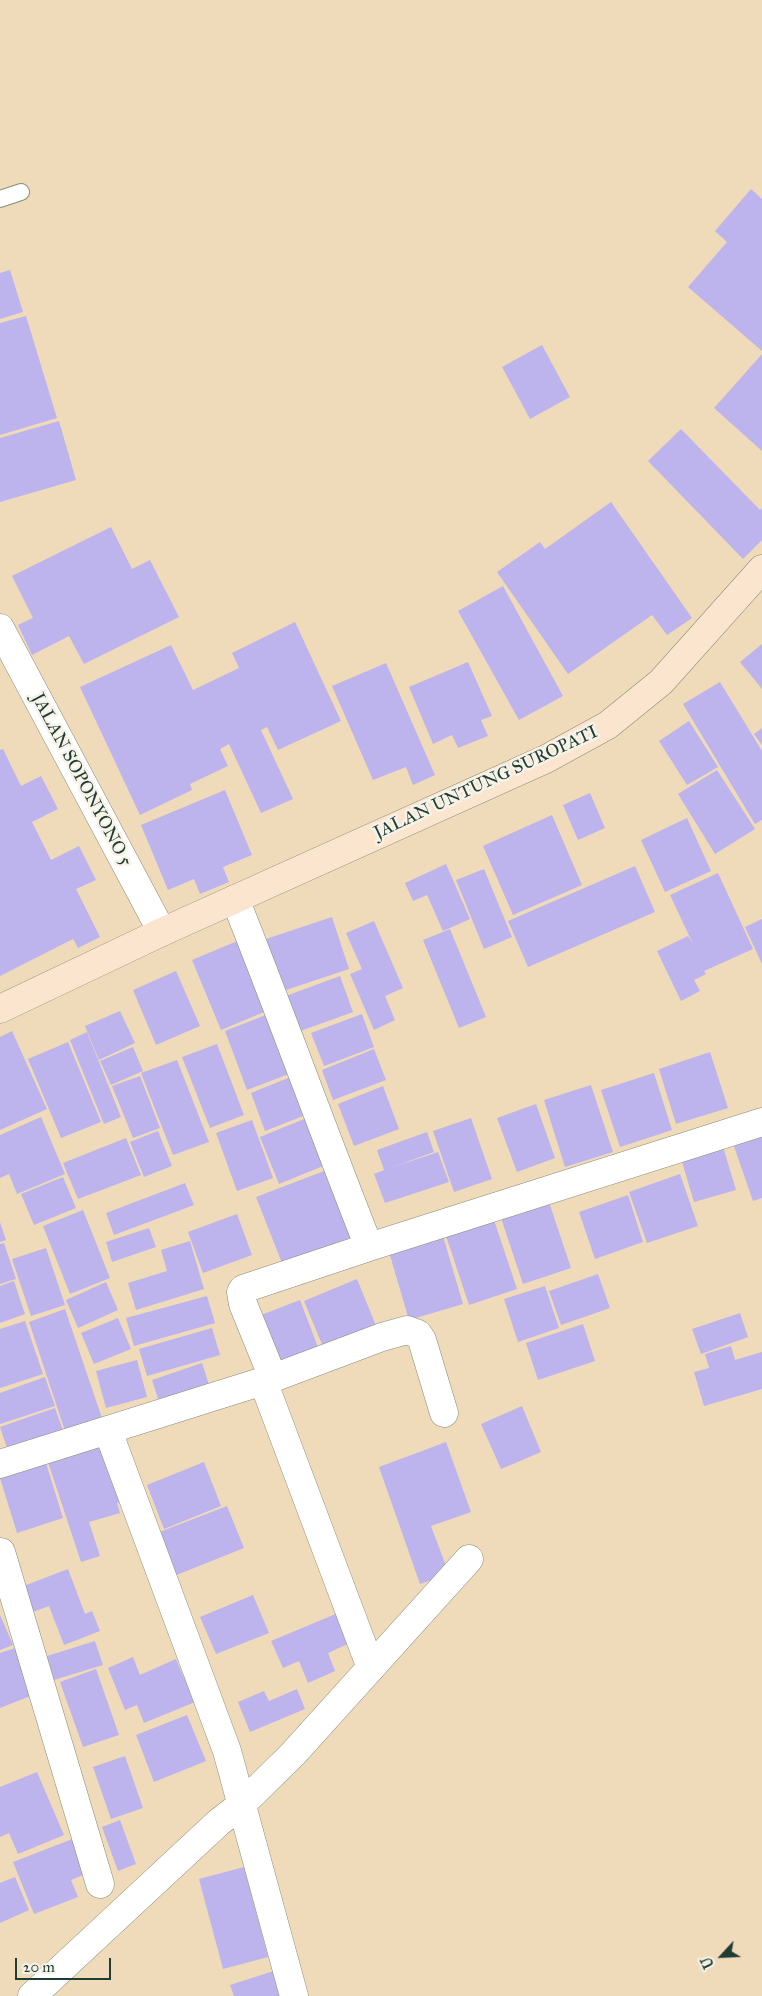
<!DOCTYPE html>
<html>
<head>
<meta charset="utf-8">
<style>
  body { margin:0 }
  #map { position:relative; width:762px; height:1996px; overflow:hidden; background:#efdbba; font-family:"IM FELL Great Primer",serif }
  canvas { display:block }
  .north { position:absolute; left:697px; top:1931px; width:50px; height:50px; -webkit-text-stroke:4px #f7f3e8; paint-order:stroke; rotate:245deg; font-size:14px; font-weight:700; line-height:20px; text-align:center; color:#1f3d34 }
  .north::after { content:''; display:block; margin:auto; width:18px; height:22px; background:#1f3d34; clip-path:polygon(50% 0,100% 100%,50% 72%,0 100%) }
  .scale { position:absolute; left:15px; top:1958px; width:96px; height:22px; box-sizing:border-box; border:2px solid #1f3d34; border-top:0; padding-left:6px; font-size:15px; line-height:18px; white-space:nowrap; color:#1f3d34; -webkit-text-stroke:4px #f7f3e8; paint-order:stroke }
</style>
</head>
<body>
<div id="map">
<canvas width="762" height="1996"></canvas>
<div class="north">U</div>
<div class="scale">20 m</div>
</div>
<script>
const g = document.querySelector('canvas').getContext('2d');
g.lineJoin = 'round';
function fill(path, color) { g.fillStyle = color; g.fill(path, 'evenodd'); }
function stroke(path, color, width, dash) { g.strokeStyle = color; g.lineWidth = width; g.lineCap = dash ? 'butt' : 'round'; g.setLineDash(dash || []); g.stroke(path); }
function label(font, color, halo, rows, align = 'center') {
  g.font = font + ' "IM FELL Great Primer",serif'; g.lineWidth = 5; g.setLineDash([]); g.textBaseline = 'middle'; g.strokeStyle = halo; g.fillStyle = color; for (const [text, x, y, turn = 0] of rows) {
    g.save(); g.translate(x, y); g.rotate((+turn || 0) * Math.PI / 180); g.textAlign = isNaN(turn) ? turn : align; if (halo) g.strokeText(text, 0, 0); g.fillText(text, 0, 0); g.restore();
  }
}
fill(new Path2D(`
  M 751,189 L 762,199 L 762,351 L 688,287 L 727,242 L 715,231 Z
  M 10,270 L 23,312 L 0,319 L 0,273 Z
  M 26,316 L 57,418 L 0,435 L 0,323 Z
  M 542,345 L 570,397 L 530,419 L 502,367 Z
  M 762,354 L 762,451 L 714,408 Z
  M 59,421 L 76,480 L 0,502 L 0,438 Z
  M 681,429 L 760,510 L 762,508 L 762,540 L 743,559 L 648,461 Z
  M 611,502 L 692,618 L 667,635 L 652,615 L 568,674 L 497,572 L 540,542 L 545,549 Z
  M 111,527 L 132,569 L 150,560 L 179,617 L 84,664 L 69,636 L 32,655 L 18,625 L 33,618 L 12,576 Z
  M 503,586 L 563,696 L 519,720 L 458,611 Z
  M 295,622 L 341,721 L 278,750 L 267,727 L 261,730 L 293,799 L 261,813 L 229,744 L 220,749 L 228,766 L 190,784 L 192,790 L 140,815 L 80,687 L 171,645 L 193,690 L 239,668 L 232,653 Z
  M 762,644 L 762,689 L 740,662 Z
  M 468,662 L 492,716 L 481,720 L 488,736 L 458,748 L 452,735 L 433,744 L 409,687 Z
  M 386,663 L 435,775 L 413,785 L 406,767 L 373,780 L 332,686 Z
  M 720,682 L 762,751 L 762,820 L 755,824 L 683,704 Z
  M 689,721 L 718,767 L 687,785 L 659,741 Z
  M 762,728 L 762,745 L 754,734 Z
  M 3,749 L 21,786 L 41,776 L 58,809 L 32,822 L 51,860 L 79,846 L 96,880 L 76,889 L 100,937 L 78,948 L 73,939 L 0,976 L 0,750 Z
  M 717,770 L 755,829 L 715,854 L 678,794 Z
  M 225,790 L 252,855 L 223,867 L 229,882 L 200,894 L 194,879 L 168,890 L 141,825 Z
  M 590,793 L 605,828 L 578,840 L 563,805 Z
  M 552,815 L 582,885 L 513,915 L 483,846 Z
  M 687,818 L 711,871 L 665,892 L 641,840 Z
  M 446,864 L 470,919 L 443,931 L 427,895 L 413,901 L 405,883 Z
  M 635,866 L 655,912 L 528,967 L 508,921 Z
  M 484,869 L 512,937 L 484,949 L 456,880 Z
  M 718,873 L 753,949 L 704,971 L 706,974 L 694,980 L 700,991 L 681,1001 L 657,951 L 688,936 L 693,944 L 670,895 Z
  M 332,917 L 349,969 L 280,992 L 263,940 Z
  M 762,919 L 762,964 L 745,927 Z
  M 374,921 L 403,988 L 385,996 L 395,1020 L 374,1030 L 350,974 L 362,969 L 346,933 Z
  M 450,929 L 486,1017 L 459,1028 L 423,940 Z
  M 247,937 L 276,1007 L 221,1030 L 192,960 Z
  M 176,971 L 200,1026 L 156,1045 L 133,990 Z
  M 340,976 L 353,1012 L 295,1033 L 283,997 Z
  M 120,1011 L 135,1043 L 99,1060 L 85,1026 Z
  M 271,1013 L 294,1072 L 247,1090 L 225,1031 Z
  M 362,1014 L 374,1047 L 324,1066 L 311,1033 Z
  M 12,1031 L 47,1109 L 0,1130 L 0,1037 Z
  M 87,1032 L 121,1117 L 104,1124 L 70,1040 Z
  M 68,1042 L 101,1122 L 61,1138 L 28,1059 Z
  M 217,1044 L 244,1115 L 210,1128 L 182,1057 Z
  M 133,1047 L 143,1071 L 111,1085 L 100,1061 Z
  M 374,1049 L 386,1080 L 333,1100 L 322,1070 Z
  M 710,1052 L 728,1108 L 676,1124 L 659,1069 Z
  M 177,1060 L 209,1142 L 173,1155 L 141,1073 Z
  M 654,1073 L 672,1130 L 620,1147 L 601,1090 Z
  M 298,1074 L 313,1112 L 265,1131 L 251,1093 Z
  M 140,1076 L 160,1128 L 133,1138 L 112,1086 Z
  M 591,1085 L 613,1152 L 565,1167 L 544,1100 Z
  M 383,1086 L 399,1129 L 354,1146 L 338,1104 Z
  M 536,1104 L 555,1158 L 517,1172 L 497,1118 Z
  M 41,1117 L 65,1174 L 17,1194 L 9,1174 L 0,1178 L 0,1135 Z
  M 309,1117 L 328,1164 L 279,1184 L 260,1137 Z
  M 471,1118 L 492,1179 L 454,1192 L 433,1131 Z
  M 252,1120 L 273,1178 L 237,1191 L 216,1133 Z
  M 762,1124 L 762,1198 L 753,1201 L 730,1135 Z
  M 158,1131 L 172,1166 L 144,1177 L 130,1142 Z
  M 427,1132 L 434,1152 L 390,1168 L 438,1152 L 449,1182 L 385,1203 L 374,1174 L 384,1170 L 377,1150 Z
  M 126,1138 L 141,1175 L 78,1199 L 63,1163 Z
  M 721,1140 L 736,1190 L 694,1202 L 679,1152 Z
  M 332,1168 L 358,1235 L 282,1263 L 256,1197 Z
  M 680,1174 L 698,1226 L 647,1243 L 629,1192 Z
  M 63,1177 L 76,1208 L 34,1225 L 21,1194 Z
  M 185,1183 L 194,1205 L 114,1235 L 106,1213 Z
  M 628,1195 L 643,1242 L 595,1259 L 579,1212 Z
  M 548,1199 L 571,1268 L 523,1284 L 500,1215 Z
  M 83,1210 L 110,1278 L 70,1294 L 43,1226 Z
  M 237,1214 L 252,1255 L 203,1273 L 188,1232 Z
  M 492,1214 L 517,1289 L 469,1305 L 444,1230 Z
  M 0,1222 L 6,1240 L 0,1242 Z
  M 149,1228 L 156,1247 L 112,1262 L 106,1242 Z
  M 443,1236 L 463,1304 L 409,1320 L 389,1252 Z
  M 190,1241 L 204,1289 L 136,1310 L 128,1283 L 167,1271 L 161,1250 Z
  M 4,1243 L 16,1279 L 0,1284 L 0,1244 Z
  M 46,1248 L 65,1305 L 31,1316 L 12,1259 Z
  M 598,1274 L 610,1308 L 561,1325 L 549,1291 Z
  M 357,1279 L 379,1333 L 326,1354 L 304,1301 Z
  M 14,1281 L 25,1314 L 0,1323 L 0,1286 Z
  M 106,1282 L 118,1310 L 78,1328 L 66,1300 Z
  M 545,1286 L 559,1328 L 518,1342 L 504,1299 Z
  M 207,1296 L 215,1323 L 134,1346 L 126,1318 Z
  M 300,1300 L 321,1355 L 281,1370 L 261,1315 Z
  M 65,1309 L 105,1427 L 68,1440 L 29,1322 Z
  M 740,1313 L 748,1337 L 701,1354 L 692,1329 Z
  M 118,1318 L 131,1349 L 94,1364 L 81,1333 Z
  M 25,1321 L 43,1374 L 0,1388 L 0,1329 Z
  M 583,1324 L 595,1361 L 538,1380 L 526,1343 Z
  M 212,1328 L 220,1355 L 147,1376 L 139,1349 Z
  M 731,1346 L 735,1360 L 762,1352 L 762,1389 L 704,1406 L 694,1372 L 709,1368 L 705,1354 Z
  M 137,1360 L 147,1397 L 106,1408 L 96,1371 Z
  M 202,1363 L 211,1391 L 161,1408 L 152,1380 Z
  M 45,1377 L 55,1406 L 0,1424 L 0,1393 Z
  M 522,1406 L 541,1452 L 501,1469 L 481,1424 Z
  M 55,1408 L 66,1439 L 10,1457 L 0,1427 Z
  M 446,1442 L 471,1512 L 431,1526 L 449,1574 L 420,1584 L 379,1467 Z
  M 105,1443 L 124,1500 L 117,1503 L 120,1513 L 89,1522 L 100,1556 L 81,1562 L 48,1462 Z
  M 204,1462 L 221,1506 L 164,1529 L 147,1485 Z
  M 46,1463 L 63,1518 L 17,1533 L 0,1478 Z
  M 227,1506 L 244,1548 L 174,1576 L 157,1533 Z
  M 68,1569 L 85,1614 L 92,1611 L 100,1631 L 64,1645 L 49,1606 L 30,1613 L 21,1587 Z
  M 253,1595 L 269,1633 L 216,1654 L 200,1617 Z
  M 338,1613 L 350,1643 L 328,1653 L 335,1671 L 308,1683 L 299,1661 L 283,1668 L 271,1641 Z
  M 0,1615 L 13,1645 L 0,1650 Z
  M 95,1641 L 103,1665 L 54,1680 L 47,1656 Z
  M 15,1648 L 33,1695 L 0,1708 L 0,1653 Z
  M 133,1657 L 140,1675 L 176,1659 L 184,1678 L 189,1675 L 200,1700 L 144,1723 L 137,1705 L 125,1710 L 108,1668 Z
  M 96,1669 L 119,1735 L 83,1747 L 60,1682 Z
  M 297,1689 L 305,1709 L 250,1732 L 238,1702 L 264,1691 L 269,1701 Z
  M 187,1715 L 206,1761 L 154,1782 L 136,1735 Z
  M 125,1756 L 143,1808 L 111,1819 L 93,1767 Z
  M 37,1772 L 64,1835 L 18,1854 L 9,1833 L 0,1837 L 0,1787 Z
  M 120,1820 L 136,1864 L 118,1871 L 102,1827 Z
  M 75,1838 L 88,1873 L 71,1880 L 78,1897 L 34,1914 L 13,1862 Z
  M 244,1867 L 268,1957 L 223,1969 L 199,1879 Z
  M 15,1877 L 29,1910 L 0,1923 L 0,1883 Z
  M 277,1970 L 283,1996 L 234,1996 L 230,1985 Z`), '#bdb3ed');
const service = new Path2D(`
  M 0,199 L 21,192`);
const minor = new Path2D(`
  M 0,628 L 162,932
  M 235,899 C 281,1014 323,1131 369,1247 L 762,1122
  M 273,1378 L 382,1337 L 407,1330 L 418,1334 L 422,1340 L 444,1413
  M 263,1381 L 371,1668
  M 108,1431 L 227,1751 L 294,1996
  M 0,1464 L 273,1378 L 243,1304 L 241,1292 L 243,1289 L 369,1247
  M 0,1552 L 1,1552 L 100,1884
  M 32,1996 L 219,1822 L 241,1805 L 293,1754 L 469,1559`);
const secondary = new Path2D(`
  M 0,1009 L 162,932 L 546,759 L 608,725 L 661,682 L 762,569`);
stroke(service, '#878c77', 18);
stroke(minor, '#878c77', 29);
stroke(secondary, '#878c77', 29);
stroke(service, '#fff', 16);
stroke(minor, '#fff', 28);
stroke(secondary, '#fce5cf', 28);
label('18px', '#1f3d34', '#f7f3e8', [
  ["JALAN SOPONYONO 5",81,780,62],
  ["JALAN UNTUNG SUROPATI",486,783,-25]
]);
</script>
</body>
</html>
